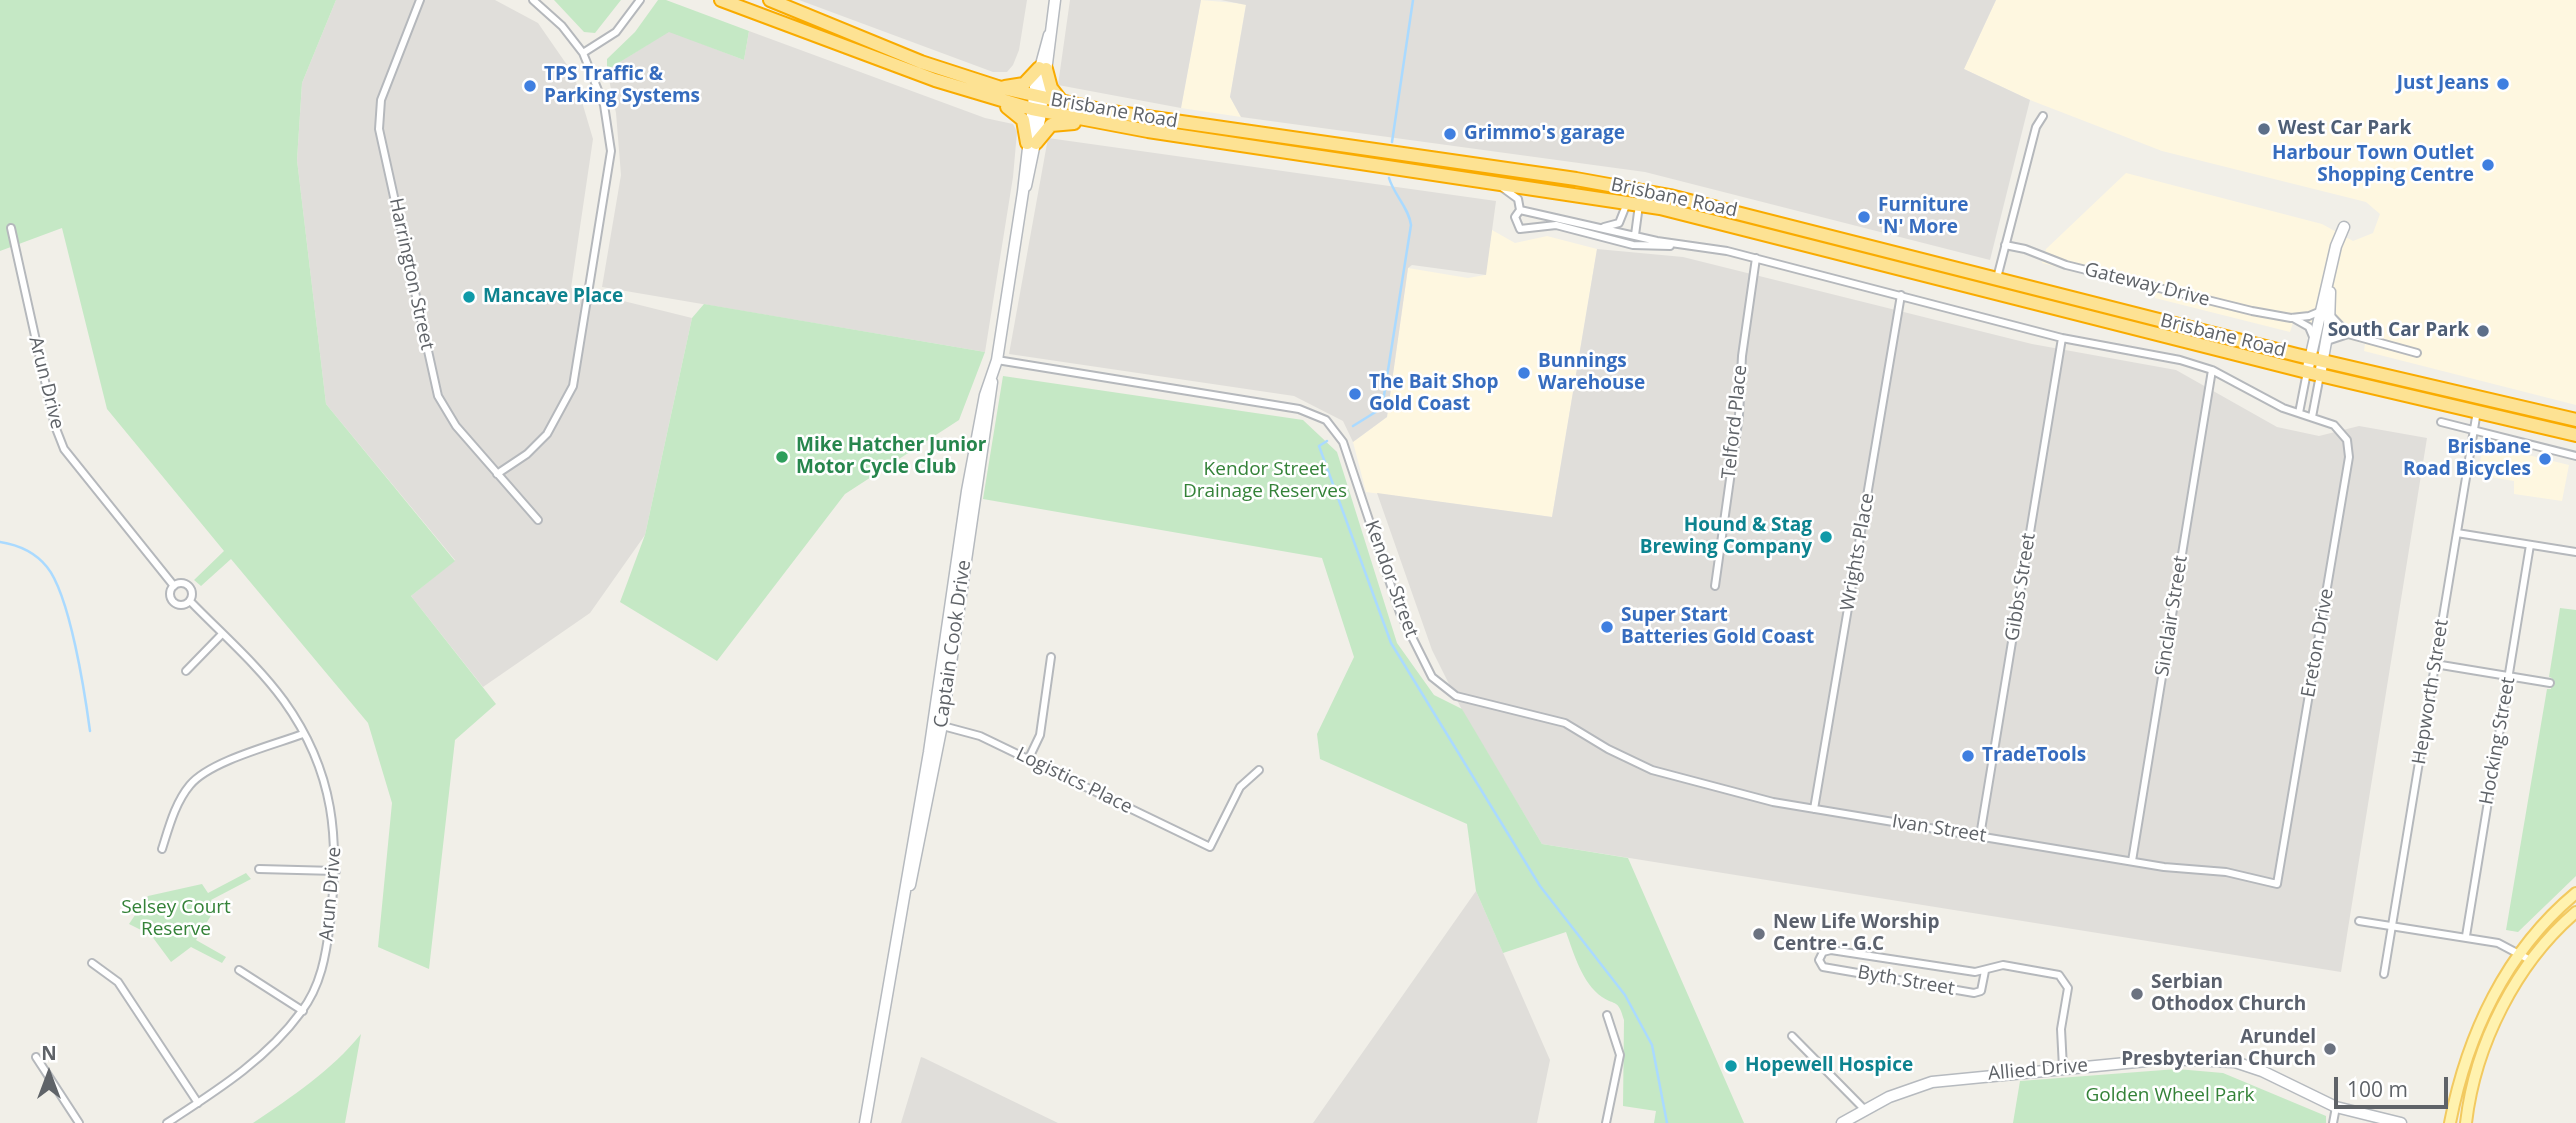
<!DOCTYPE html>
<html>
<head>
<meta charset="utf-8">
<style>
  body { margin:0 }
  #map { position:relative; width:2576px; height:1123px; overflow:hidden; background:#f1efe8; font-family:"Open Sans",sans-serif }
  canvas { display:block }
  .north { position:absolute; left:14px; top:1039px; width:70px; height:70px; -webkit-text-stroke:5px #fff; paint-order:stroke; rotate:0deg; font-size:19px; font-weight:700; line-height:28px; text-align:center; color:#5f6368 }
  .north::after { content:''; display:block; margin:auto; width:24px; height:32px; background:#5f6368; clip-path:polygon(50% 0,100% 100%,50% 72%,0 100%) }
  .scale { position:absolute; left:2334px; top:1077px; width:114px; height:32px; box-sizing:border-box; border:4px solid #5f6368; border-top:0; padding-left:9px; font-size:21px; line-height:24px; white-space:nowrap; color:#5f6368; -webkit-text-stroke:5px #fff; paint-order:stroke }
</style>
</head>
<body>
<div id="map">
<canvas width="2576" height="1123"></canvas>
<div class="north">N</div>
<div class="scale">100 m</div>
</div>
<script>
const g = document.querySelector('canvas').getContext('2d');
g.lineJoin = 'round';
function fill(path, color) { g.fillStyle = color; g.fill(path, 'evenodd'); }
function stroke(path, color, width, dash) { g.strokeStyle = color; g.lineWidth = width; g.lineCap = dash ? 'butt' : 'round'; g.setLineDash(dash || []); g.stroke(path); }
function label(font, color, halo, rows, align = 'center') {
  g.font = font + ' "Open Sans",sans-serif'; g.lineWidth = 5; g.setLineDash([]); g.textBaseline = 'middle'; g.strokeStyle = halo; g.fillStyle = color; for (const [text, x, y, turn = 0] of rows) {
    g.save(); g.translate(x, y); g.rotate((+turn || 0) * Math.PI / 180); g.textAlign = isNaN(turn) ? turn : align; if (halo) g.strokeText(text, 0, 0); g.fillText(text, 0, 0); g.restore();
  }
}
fill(new Path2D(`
  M 1201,0 L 1246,4 L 1230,97 L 1241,117 L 1181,108 Z
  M 1996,0 L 2576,0 L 2576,405 L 2364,351 L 2365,344 L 2293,323 L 2290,332 L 2155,298 L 2155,292 L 2042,263 L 2046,249 L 2126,173 L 2322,224 L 2353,241 L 2373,233 L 2380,214 L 2366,202 L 2162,151 L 2030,100 L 1964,69 Z
  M 1492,230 L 1515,243 L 1547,236 L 1597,249 L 1552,517 L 1366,492 L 1353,442 L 1387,417 L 1408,268 L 1468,278 L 1485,275 Z
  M 2483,444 L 2569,465 L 2562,501 L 2514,494 L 2514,481 L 2478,475 Z`), '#fef7e0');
fill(new Path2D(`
  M 336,0 L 495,0 L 538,23 L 574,75 L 593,139 L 571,288 L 692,318 L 645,535 L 590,613 L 483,687 L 411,596 L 455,560 L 326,404 L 297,160 L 302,83 Z
  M 799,0 L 1027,0 L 1019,50 L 1013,65 L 1007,72 L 993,72 Z
  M 1070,0 L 1201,0 L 1181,108 L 1058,85 Z
  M 1221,0 L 1996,0 L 1964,69 L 2030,100 L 1990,260 L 1645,172 L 1241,117 L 1230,97 L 1246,5 Z
  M 669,31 L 744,60 L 749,31 L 985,118 L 1013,124 L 1017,132 L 1013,177 L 985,352 L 602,287 L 621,175 L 616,113 L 607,70 Z
  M 1048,138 L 1496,201 L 1486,275 L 1412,265 L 1408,268 L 1387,417 L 1353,442 L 1343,421 L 1294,396 L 1009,354 Z
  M 1597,249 L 1683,257 L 2032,344 L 2176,370 L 2277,427 L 2319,436 L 2359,426 L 2427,438 L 2341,972 L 1542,844 L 1464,714 L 1432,650 L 1377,493 L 1552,517 Z
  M 1476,891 L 1550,1060 L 1537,1123 L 1313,1123 Z
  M 921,1057 L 924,1058 L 1058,1123 L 901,1123 Z`), '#e0deda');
fill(new Path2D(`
  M 0,0 L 336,0 L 302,83 L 297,160 L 326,404 L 455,561 L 411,596 L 496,704 L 455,740 L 429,969 L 378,947 L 392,803 L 368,723 L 231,559 L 201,586 L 194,580 L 224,551 L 107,409 L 62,228 L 0,251 Z
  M 554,0 L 621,0 L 595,33 L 584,32 Z
  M 658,0 L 666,0 L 749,31 L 744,60 L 669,32 L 607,70 L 607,59 L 635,32 Z
  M 704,304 L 985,352 L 959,420 L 845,494 L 717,661 L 620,602 L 645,535 L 692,318 Z
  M 1003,376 L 1303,420 L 1337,452 L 1397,643 L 1434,695 L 1462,709 L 1542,844 L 1628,858 L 1744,1123 L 1654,1123 L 1656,1111 L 1623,1106 L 1624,1020 C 1618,999 1616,1006 1602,997 C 1582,983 1574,954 1566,932 L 1503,953 L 1476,891 L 1467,824 L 1320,759 L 1317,734 L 1354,657 L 1322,558 L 983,499 Z
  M 2560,608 L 2576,610 L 2576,876 L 2518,932 L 2506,930 L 2547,689 L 2551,689 L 2552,678 L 2549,677 Z
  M 246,873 L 251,879 L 211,900 L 215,909 L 196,940 L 226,957 L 222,963 L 191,947 L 171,962 L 151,935 L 129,924 L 148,896 L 202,884 L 208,893 Z
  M 361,1034 L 345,1123 L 253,1123 C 293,1096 331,1071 361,1034 Z
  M 2177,1069 L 2223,1073 L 2326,1116 L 2326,1123 L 2013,1123 L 2020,1081 Z`), '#c5e8c5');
stroke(new Path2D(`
  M 1392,142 L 1413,0
  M 1353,426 L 1382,408 L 1411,225 C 1409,208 1394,195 1389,178
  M 1327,441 L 1319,446 L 1391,643 L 1540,886 L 1625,995 L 1652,1045 L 1667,1123
  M 0,542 C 19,545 35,552 47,567 C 70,595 85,694 90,731`), '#aadaff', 2.5);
const street = new Path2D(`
  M 420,0 L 381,100 L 379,129 L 438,396 L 456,426 L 538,520
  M 583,53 L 616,32 L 640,0
  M 1503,188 L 1518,199 L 1520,210 L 1515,217 L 1520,229 L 1556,225 L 1633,245 L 1670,246
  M 1604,227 L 1619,223 L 1627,203
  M 11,228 L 55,426 L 64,449 L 174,586
  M 1635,235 L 1641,190
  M 2005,245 L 2025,249 L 2066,265 L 2252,311 L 2291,318 L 2309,316 L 2321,311
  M 1997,278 L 2036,127 L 2043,116
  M 2331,316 L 2348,334 L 2417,353
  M 2293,318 L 2309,327 L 2314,339
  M 2327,341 L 2348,334
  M 997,360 L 1299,409 L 1326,420 L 1343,442 L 1400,613 L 1432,677 L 1456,696 L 1565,723 L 1608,749 L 1652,770 L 1773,802 L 2164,867 L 2226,872 L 2277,884 L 2349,457 L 2347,440 L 2334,425 L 2283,408 L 2212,370 L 2180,360 L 2062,338 L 1727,251 L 1657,241 L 1520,210
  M 2299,413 L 2307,372
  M 2312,417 L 2320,375
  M 2441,422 L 2576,456
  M 497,474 L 527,454 L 547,434 L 573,386 L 611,151 L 604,105 L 583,53 L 562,26 L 533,0
  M 2457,533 L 2576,552
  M170 594a11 11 0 1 1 22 0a11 11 0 1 1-22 0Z
  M 1715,586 L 1739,415 L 1742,356 L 1756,258
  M 2435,664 L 2550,683
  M 186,671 L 222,634
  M 939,725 L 980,736 L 1210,847 L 1240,787 L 1259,770
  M 1029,758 L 1040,735 L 1051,657
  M 1814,809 L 1901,295
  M 1980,836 L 2062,338
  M 162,849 C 169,827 175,803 190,785 C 210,761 273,745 303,734
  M 2132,861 L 2212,370
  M 259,869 L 336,871
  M 2359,921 L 2498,943 L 2532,961
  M 2466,936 L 2530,545
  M 92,963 L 118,982 L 198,1103
  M 239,970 L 303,1011
  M 1985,971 L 1981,991 L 1974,993 L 1823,967 L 1819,960 L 1823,952 L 1831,950 L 1975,972 L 2003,965 L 2059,975 L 2068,988 L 2061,1029 L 2063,1068
  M 2384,974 L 2477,411
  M 1792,1036 L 1865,1110
  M 36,1057 L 79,1123
  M 167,1123 C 216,1091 266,1060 301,1012 C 321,986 326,955 330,923 C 340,840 335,772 284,701 C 258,665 221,633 190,601
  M 1606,1123 L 1620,1055 L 1607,1015
  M 2333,1123 L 2336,1107`);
const secondary = new Path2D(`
  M 1026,186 L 1040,119 L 1055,0
  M 2307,372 L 2336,246 L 2344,227
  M 2320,375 L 2329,325 L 2330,292
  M 910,885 L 942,725 L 992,382
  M 865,1123 L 929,752 L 967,491 L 985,395 L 997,360 L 1023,192 L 1035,87 L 1049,35
  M 1842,1123 L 1889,1097 L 1932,1082 L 2167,1059 L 2235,1062 L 2262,1071 L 2336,1107 L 2401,1123`);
const primary = new Path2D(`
  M 2450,1123 C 2467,1035 2506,951 2576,893
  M 2466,1123 C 2475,1045 2516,963 2576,912`);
const highway = new Path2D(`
  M 721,0 L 935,80 L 1032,109 L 1148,131 L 1660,208 L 2307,372 L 2576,435
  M 770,0 L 921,62 L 998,87 L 1105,111 L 1576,179 L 1670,196 L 2297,355 L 2576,420
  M 1046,69 L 1051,88 L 1062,102
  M 1005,87 L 1024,84 L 1039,68
  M 1007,107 L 1023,120 L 1027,143
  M 1036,143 L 1051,125 L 1074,123`);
stroke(street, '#b5b8bc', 10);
stroke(secondary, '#b6babf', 13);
stroke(primary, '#f2c960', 14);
stroke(highway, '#f9ab00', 16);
stroke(street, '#fff', 6);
stroke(secondary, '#fff', 10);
stroke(primary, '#fff2af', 10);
stroke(highway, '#fde293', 12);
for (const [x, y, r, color] of [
  [2503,84,7,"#3f7fe0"],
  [530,86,7,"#3f7fe0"],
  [2264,129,7,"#5c6f8a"],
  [1450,134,7,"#3f7fe0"],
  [2488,165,7,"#3f7fe0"],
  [1864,217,7,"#3f7fe0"],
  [469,297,7,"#0f9aa8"],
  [2483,331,7,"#5c6f8a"],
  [1524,373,7,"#3f7fe0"],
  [1355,394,7,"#3f7fe0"],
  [782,457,7,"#2e9e5b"],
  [2545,459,7,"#3f7fe0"],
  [1826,537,7,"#0f9aa8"],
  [1607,627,7,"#3f7fe0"],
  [1968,756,7,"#3f7fe0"],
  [1759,934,7,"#6b7280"],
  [2137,994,7,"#6b7280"],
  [2330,1049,7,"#6b7280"],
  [1731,1066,7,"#0f9aa8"]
]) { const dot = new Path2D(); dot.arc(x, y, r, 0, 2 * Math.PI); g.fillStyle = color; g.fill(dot); stroke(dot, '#fff', 2.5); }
label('bold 19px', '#366cbe', '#fff', [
  ["TPS Traffic &",544,75],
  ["Parking Systems",544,97],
  ["Just Jeans",2489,84,"right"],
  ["Grimmo's garage",1464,134],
  ["Harbour Town Outlet",2474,154,"right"],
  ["Shopping Centre",2474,176,"right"],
  ["Furniture",1878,206],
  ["'N' More",1878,228],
  ["Bunnings",1538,362],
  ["Warehouse",1538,384],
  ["The Bait Shop",1369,383],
  ["Gold Coast",1369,405],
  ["Brisbane",2531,448,"right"],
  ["Road Bicycles",2531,470,"right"],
  ["Super Start",1621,616],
  ["Batteries Gold Coast",1621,638],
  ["TradeTools",1982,756]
], 'left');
label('19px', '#5f6368', '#fff', [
  ["Brisbane Road",1114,111,10],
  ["Brisbane Road",1674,198,12],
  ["Harrington Street",411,274,78],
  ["Gateway Drive",2147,285,14],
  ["Brisbane Road",2223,336,14],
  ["Arun Drive",46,383,76],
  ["Telford Place",1735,422,-84],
  ["Wrights Place",1858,552,-80],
  ["Kendor Street",1391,579,70],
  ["Gibbs Street",2021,587,-81],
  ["Sinclair Street",2172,616,-81],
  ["Ereton Drive",2318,643,-80],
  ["Captain Cook Drive",953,644,-82],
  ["Hepworth Street",2431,692,-81],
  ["Hocking Street",2498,741,-80],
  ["Logistics Place",1074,781,26],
  ["Ivan Street",1939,829,9],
  ["Arun Drive",331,894,-85],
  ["Byth Street",1906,981,10],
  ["Allied Drive",2038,1070,-5]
]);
label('bold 19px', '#4e5e75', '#fff', [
  ["West Car Park",2278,129],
  ["South Car Park",2469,331,"right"]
], 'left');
label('bold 19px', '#0d838f', '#fff', [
  ["Mancave Place",483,297],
  ["Hound & Stag",1812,526,"right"],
  ["Brewing Company",1812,548,"right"],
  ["Hopewell Hospice",1745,1066]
], 'left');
label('bold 19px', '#27864d', '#fff', [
  ["Mike Hatcher Junior",796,446],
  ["Motor Cycle Club",796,468]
], 'left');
label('19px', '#348238', '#fff', [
  ["Kendor Street",1265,470],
  ["Drainage Reserves",1265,492],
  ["Selsey Court",176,908],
  ["Reserve",176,930],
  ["Golden Wheel Park",2170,1096]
]);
label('bold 19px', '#5b616d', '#fff', [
  ["New Life Worship",1773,923],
  ["Centre - G.C",1773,945],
  ["Serbian",2151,983],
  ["Othodox Church",2151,1005],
  ["Arundel",2316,1038,"right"],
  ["Presbyterian Church",2316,1060,"right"]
], 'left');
</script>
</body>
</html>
